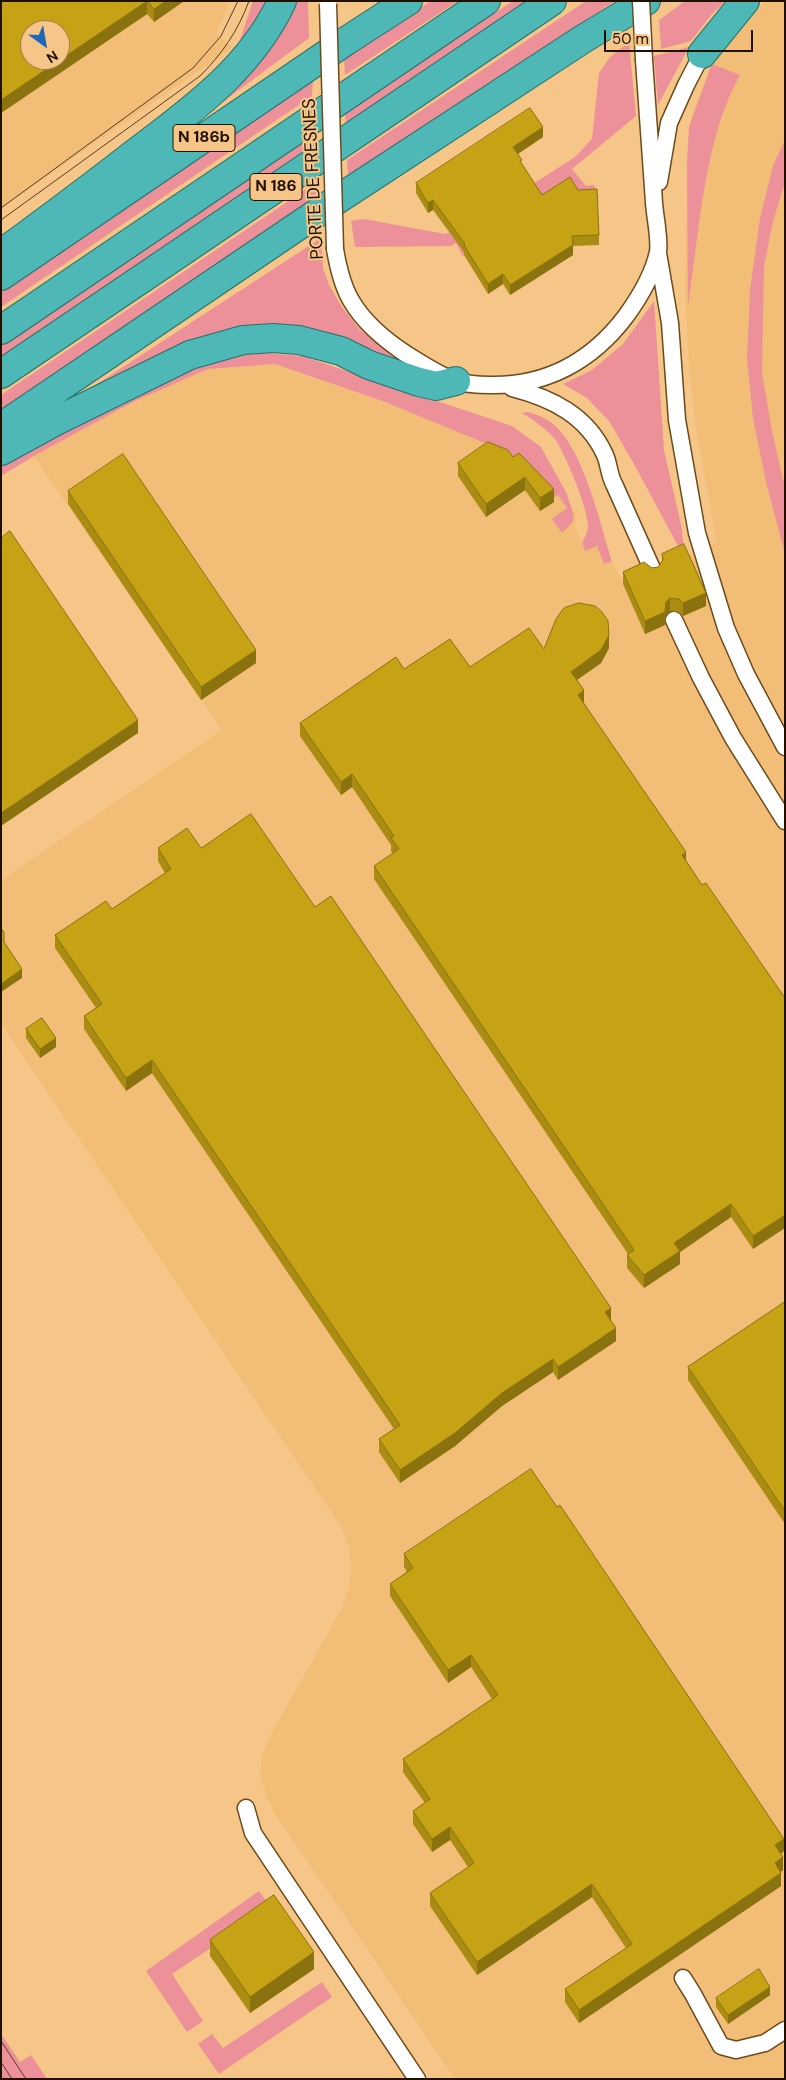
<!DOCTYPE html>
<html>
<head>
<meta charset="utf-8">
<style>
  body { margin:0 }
  #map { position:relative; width:786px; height:2080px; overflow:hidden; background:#f5c687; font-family:"DM Sans",sans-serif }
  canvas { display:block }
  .frame { position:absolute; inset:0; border:2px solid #211000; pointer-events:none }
  .north { position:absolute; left:20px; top:20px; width:50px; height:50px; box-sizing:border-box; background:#f5c687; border:1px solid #a07d51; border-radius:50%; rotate:148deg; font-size:14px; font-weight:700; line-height:20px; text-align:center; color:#211000 }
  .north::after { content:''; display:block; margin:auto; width:18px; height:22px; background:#1d67b7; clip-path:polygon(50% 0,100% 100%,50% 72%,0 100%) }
  .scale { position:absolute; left:604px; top:30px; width:149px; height:22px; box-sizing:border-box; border:2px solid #211000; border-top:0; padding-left:6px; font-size:15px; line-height:18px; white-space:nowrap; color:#211000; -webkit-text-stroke:4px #f5c687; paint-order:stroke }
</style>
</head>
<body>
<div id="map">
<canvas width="786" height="2080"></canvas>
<div class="frame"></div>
<div class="north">N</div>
<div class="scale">50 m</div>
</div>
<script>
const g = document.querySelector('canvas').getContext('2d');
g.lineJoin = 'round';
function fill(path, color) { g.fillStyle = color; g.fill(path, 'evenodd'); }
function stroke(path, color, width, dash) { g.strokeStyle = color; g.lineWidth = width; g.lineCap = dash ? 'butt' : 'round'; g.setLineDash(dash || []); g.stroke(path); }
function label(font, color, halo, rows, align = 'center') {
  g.font = font + ' "DM Sans",sans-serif'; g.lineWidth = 4; g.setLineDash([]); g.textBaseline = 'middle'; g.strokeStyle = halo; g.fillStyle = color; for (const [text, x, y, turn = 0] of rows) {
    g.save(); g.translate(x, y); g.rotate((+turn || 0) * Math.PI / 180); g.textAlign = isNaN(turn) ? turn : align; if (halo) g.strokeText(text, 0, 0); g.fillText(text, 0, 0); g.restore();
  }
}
fill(new Path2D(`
  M 1,1 L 230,1 L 216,35 L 233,47 L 1,208 ZM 30,30 L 60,30 L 60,60 L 30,60 Z
  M 766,1 L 785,1 L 785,2079 L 455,2079 L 276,1815 L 266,1796 L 260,1774 L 262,1755 L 269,1738 L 342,1608 L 349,1588 L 351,1568 L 349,1548 L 340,1525 L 1,1023 L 1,880 L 222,730 L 34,456 L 133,402 L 208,369 L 275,364 L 453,427 L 538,465 L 577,515 L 574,526 L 585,550 L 597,546 L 604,564 L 612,561 L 623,584 L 717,542 L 696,429 L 689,366 L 685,289 L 689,127 L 697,100 L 713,60 L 741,25 Z`), '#f1bd77');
fill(new Path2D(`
  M 253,1 L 273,1 L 234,58 Z
  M 294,1 L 308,1 L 309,38 L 177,136 Z
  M 431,1 L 458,1 L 345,75 L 344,57 Z
  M 513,1 L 535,1 L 346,127 L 345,112 Z
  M 586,1 L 615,1 L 348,175 L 347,160 Z
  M 685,1 L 726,1 L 712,14 L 691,41 L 661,49 L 659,20 Z
  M 629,42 L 636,116 L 572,169 L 586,186 L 594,185 L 599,198 L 578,200 L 570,188 L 463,256 L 456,243 L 451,246 L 355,247 L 351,221 L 364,219 L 445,234 L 463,229 L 575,157 L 592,139 L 599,73 L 610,57 Z
  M 689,47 L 658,105 L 654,56 Z
  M 712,64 L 740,75 C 704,138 699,234 688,306 L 687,163 L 689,127 Z
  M 313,79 L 312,96 L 1,307 L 1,291 Z
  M 317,130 L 315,146 L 1,361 L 1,345 Z
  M 785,140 L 785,182 L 773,221 L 764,266 L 762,373 L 772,431 L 785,488 L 785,554 L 766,482 L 753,418 L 747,359 L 750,290 L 760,218 L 773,166 Z
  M 318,181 L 318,195 L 1,410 L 1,395 Z
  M 321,238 L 323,268 L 329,285 L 342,307 L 360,330 L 400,358 L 398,363 L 278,330 L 77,397 Z
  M 654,301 L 664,450 L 682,529 L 684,557 L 634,464 L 609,421 L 587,398 L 563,384 L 592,370 L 623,344 Z
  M 254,352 L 302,356 L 512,426 L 541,447 L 567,494 L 574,517 L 572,523 L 562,533 L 552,519 L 567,508 L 558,495 L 553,498 L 502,450 L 385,402 L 275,364 L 208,369 L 133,402 L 34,456 L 1,476 L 1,464 L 13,457 L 208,361 Z
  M 528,412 C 535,414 543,417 549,421 C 582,442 600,523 612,561 L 604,564 L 597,546 L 585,551 L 582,543 C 584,539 587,533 588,529 C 590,513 565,453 555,439 C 546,429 534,420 522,413 Z
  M 259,1891 L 271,1908 L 172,1974 L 203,2021 L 187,2032 L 146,1971 Z
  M 322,1982 L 332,1997 L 219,2074 L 198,2044 L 212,2034 L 223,2048 Z
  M 1,2034 L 20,2062 L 31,2055 L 47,2079 L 1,2079 Z`), '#ec9099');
const minor = new Path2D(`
  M 659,182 L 669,123 L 686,85 L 702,54
  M 335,249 C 338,267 342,286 352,302 C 365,324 385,340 406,354 C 419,362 442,377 456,381 C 466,384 479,385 490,385 C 546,386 592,361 626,316 C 639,298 653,275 658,252 C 660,239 655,217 654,203 C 651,155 647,107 644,60
  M 658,253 L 670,323 L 677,420 L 697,533 L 726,628 L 746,674 L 785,747
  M 512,388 C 551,398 587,415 605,455 C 609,464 609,475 614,484 C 627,513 640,542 653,571
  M 674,620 L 701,678 L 733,738 L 785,821
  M 246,1808 L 253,1833 L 417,2079
  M 683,1978 L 693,1994 L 721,2046 L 736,2050 L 765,2043 L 785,2030`);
const trunk = new Path2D(`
  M 702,54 L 745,1
  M 1,254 C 43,223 85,192 126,160 C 185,115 250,71 282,1
  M 1,276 L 346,41 L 408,1
  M 1,330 L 486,1
  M 1,374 L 552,1
  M 1,427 L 326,207 L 583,39 L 646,1
  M 1,451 L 54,422 L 190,355 L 243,340 L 273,338 L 299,340 L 341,351 L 369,365 L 419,382 L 436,386 L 456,381`);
stroke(minor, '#6b4b1b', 19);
stroke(trunk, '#22726b', 30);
stroke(minor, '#fff', 16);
stroke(trunk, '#4eb8b7', 28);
stroke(new Path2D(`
  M 1,208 L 193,68 L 221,36 L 238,1
  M 1,220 L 200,76 C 222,54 238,31 249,1
  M 1,2041 L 26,2079
  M 1,2062 L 12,2079`), '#553d21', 1);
const minorBridge = new Path2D(`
  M 641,1 L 644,60
  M 328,4 L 335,249`);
stroke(minorBridge, '#6b4b1b', 19, []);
stroke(minorBridge, '#fff', 16);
fill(new Path2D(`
  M 1,1 L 184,1 L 154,22 L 147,14 L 1,113 Z
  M 543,137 L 518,154 L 522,164 L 542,195 L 599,235 L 599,245 L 573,246 L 573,255 L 510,295 L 503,284 L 488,294 L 464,255 L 464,252 L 433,210 L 428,213 L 416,193 L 416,183 Z
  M 513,457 L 554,502 L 540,511 L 525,490 L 486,517 L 458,476 L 458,463 Z
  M 68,491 L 256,663 L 201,700 L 68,504 Z
  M 662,554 L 706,606 L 683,616 L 679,612 L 670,611 L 666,615 L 665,625 L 645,634 L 623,584 L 623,572 L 658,567 L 662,561 Z
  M 609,648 L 601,663 L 577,680 L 584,703 L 702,885 L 785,998 L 753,1249 L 731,1217 L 680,1252 L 680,1264 L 644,1288 L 627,1268 L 627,1255 L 628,1254 L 374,879 L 374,866 L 393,854 L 391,851 L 391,845 L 352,787 L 341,795 L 300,736 L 300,723 L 404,669 L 470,667 L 544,649 Z
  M 158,848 L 201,848 L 315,907 L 611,1320 L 616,1341 L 558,1380 L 553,1372 L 502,1406 L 455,1446 L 400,1483 L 379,1452 L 379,1439 L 394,1429 L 152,1073 L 126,1091 L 84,1029 L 84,1016 L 96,1008 L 55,948 L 55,935 L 112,909 L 165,873 L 158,861 Z
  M 26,1029 L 56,1047 L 40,1058 L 26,1038 Z
  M 785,1302 L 785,1524 L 688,1380 L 688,1367 Z
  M 404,1554 L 784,1851 L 781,1854 L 783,1870 L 781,1872 L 781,1886 L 579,2023 L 565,2002 L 565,1989 L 626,1948 L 592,1897 L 477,1975 L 430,1906 L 430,1893 L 468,1867 L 450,1840 L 432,1852 L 413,1824 L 413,1811 L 425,1803 L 403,1772 L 403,1759 L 492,1699 L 471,1667 L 448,1683 L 390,1596 L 390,1584 L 407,1572 L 404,1567 Z
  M 210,1940 L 314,1969 L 250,2013 L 210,1956 Z
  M 770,1995 L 728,2024 L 716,2007 L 716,1998 Z`), '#a98c11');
fill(new Path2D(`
  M 147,1 L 147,14 L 1,113 L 1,100 Z
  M 166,1 L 184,1 L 154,22 L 154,9 Z
  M 543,127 L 543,137 L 513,157 L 513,147 Z
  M 433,200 L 433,210 L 428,213 L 428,203 Z
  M 573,245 L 573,255 L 510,295 L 510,285 Z
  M 503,274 L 503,284 L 488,294 L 488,284 Z
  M 525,477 L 525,490 L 486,517 L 486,504 Z
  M 554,489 L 554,502 L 540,511 L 540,498 Z
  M 706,593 L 706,606 L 683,616 L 683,603 Z
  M 670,598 L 670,611 L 666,615 L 665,625 L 645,634 L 645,621 Z
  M 609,635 L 609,648 L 601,663 L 571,684 L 571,672 Z
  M 256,650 L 256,663 L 201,700 L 201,687 Z
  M 584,690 L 584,703 L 578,708 L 578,695 Z
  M 138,720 L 138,733 L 1,826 L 1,813 Z
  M 352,774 L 352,787 L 341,795 L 341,782 Z
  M 686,852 L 686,865 L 682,855 Z
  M 22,969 L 22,978 L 1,992 L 1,984 Z
  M 56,1038 L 56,1047 L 40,1058 L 40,1049 Z
  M 152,1060 L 152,1073 L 126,1091 L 126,1078 Z
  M 731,1204 L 731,1217 L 680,1252 L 680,1264 L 644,1288 L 644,1275 L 674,1243 Z
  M 785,1215 L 785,1228 L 753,1249 L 753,1236 Z
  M 611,1308 L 611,1321 L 605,1312 Z
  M 616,1328 L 616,1341 L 558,1380 L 558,1367 Z
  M 553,1359 L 553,1372 L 502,1406 L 455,1446 L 400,1483 L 400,1470 L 502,1393 Z
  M 471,1655 L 471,1667 L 448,1683 L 448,1670 Z
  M 450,1827 L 450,1840 L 432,1852 L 432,1839 Z
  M 784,1839 L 784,1851 L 775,1858 L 775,1845 Z
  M 783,1857 L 783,1870 L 775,1876 L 775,1863 Z
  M 781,1873 L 781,1886 L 579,2023 L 579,2010 Z
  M 592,1884 L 592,1897 L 477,1975 L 477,1962 Z
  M 314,1952 L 314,1969 L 250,2013 L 250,1997 Z
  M 770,1987 L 770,1995 L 728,2024 L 728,2015 Z`), '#8a720e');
const building = new Path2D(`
  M 1,1 L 147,1 L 60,60 L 60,30 L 30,30 L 30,60 L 60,60 L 1,100 Z
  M 148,1 L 166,1 L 154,9 Z
  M 530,108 L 543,127 L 513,147 L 522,160 L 520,161 L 542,195 L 570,177 L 578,190 L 597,189 L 599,235 L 572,236 L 573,245 L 510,285 L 503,274 L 488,284 L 464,245 L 465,244 L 433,200 L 428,203 L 416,183 Z
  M 488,442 L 508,450 L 513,457 L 519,453 L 554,489 L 540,498 L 525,477 L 486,504 L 458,463 Z
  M 123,454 L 256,650 L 201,687 L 68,491 Z
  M 10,531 L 138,720 L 1,813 L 1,538 Z
  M 684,544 L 706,593 L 683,603 L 679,599 L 670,598 L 666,602 L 665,612 L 645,621 L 623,572 L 644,562 L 652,568 L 658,567 L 663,560 L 662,554 Z
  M 579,603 L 595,606 L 602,612 L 608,621 L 609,635 L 601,650 L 571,672 L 584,690 L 578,695 L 686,852 L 682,855 L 702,885 L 706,883 L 785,998 L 785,1215 L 753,1236 L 731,1204 L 674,1243 L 680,1251 L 644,1275 L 627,1255 L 634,1250 L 374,866 L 399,849 L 391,838 L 394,836 L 352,774 L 341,782 L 300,723 L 396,657 L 404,669 L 450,639 L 470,667 L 529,628 L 544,649 L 556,619 L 564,608 Z
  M 251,814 L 315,907 L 331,896 L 611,1308 L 605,1312 L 616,1328 L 558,1367 L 553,1359 L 502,1393 L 455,1433 L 400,1470 L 379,1439 L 400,1425 L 152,1060 L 126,1078 L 84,1016 L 102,1004 L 55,935 L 106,901 L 112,909 L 171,869 L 158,848 L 187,828 L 201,848 Z
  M 1,928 L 4,932 L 4,942 L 22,969 L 1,984 Z
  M 42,1018 L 56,1038 L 40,1049 L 26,1029 Z
  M 785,1302 L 785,1511 L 688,1367 Z
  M 531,1469 L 557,1507 L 560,1505 L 784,1839 L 775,1845 L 783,1857 L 775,1863 L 781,1873 L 579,2010 L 565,1989 L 632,1944 L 592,1884 L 477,1962 L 430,1893 L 474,1863 L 450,1827 L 432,1839 L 413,1811 L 430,1799 L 403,1759 L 498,1695 L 471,1655 L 448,1670 L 390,1584 L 413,1568 L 404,1554 Z
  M 274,1895 L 314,1952 L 250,1997 L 210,1940 Z
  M 759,1969 L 770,1987 L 728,2015 L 716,1998 Z`);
fill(building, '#c5a314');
stroke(building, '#8a720e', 1);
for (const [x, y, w] of [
  [204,138,62],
  [276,187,52]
]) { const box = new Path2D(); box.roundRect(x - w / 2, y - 13.5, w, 27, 4); g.fillStyle = '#f5c687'; g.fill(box); stroke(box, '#211000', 1); }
label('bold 16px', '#211000', null, [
  ["N 186b",204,138],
  ["N 186",276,187]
]);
label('18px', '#211000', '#f5c687', [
  ["PORTE DE FRESNES",314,179,-93]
]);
</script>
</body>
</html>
